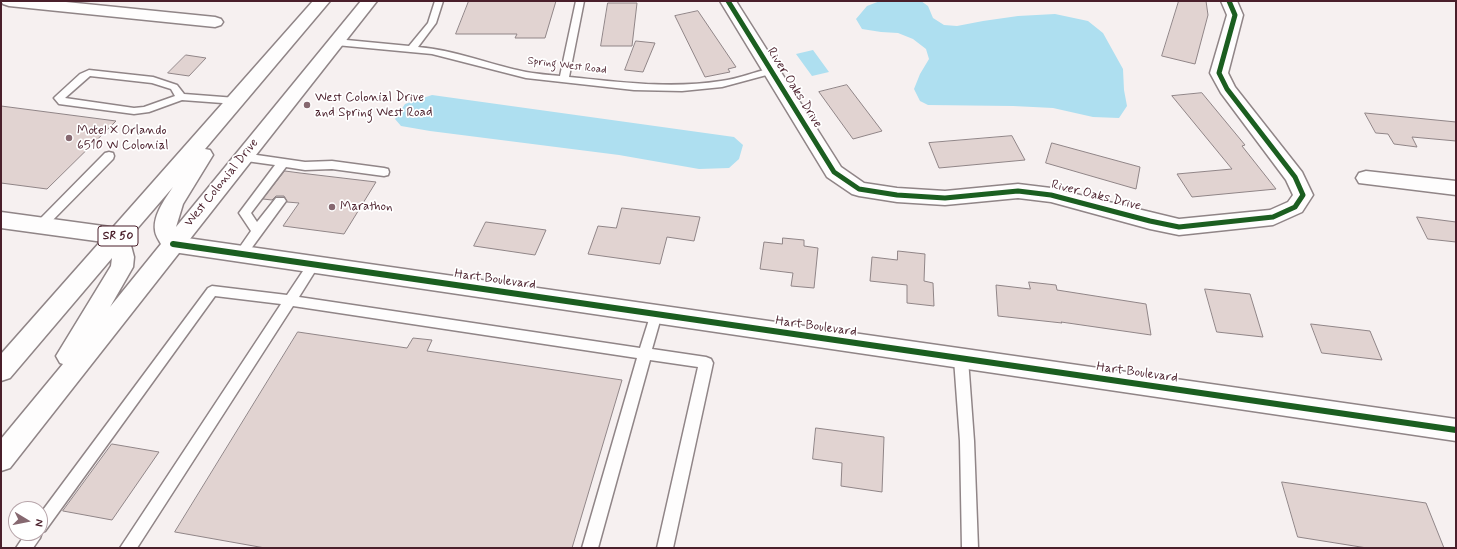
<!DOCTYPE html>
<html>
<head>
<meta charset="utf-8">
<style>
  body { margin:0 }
  #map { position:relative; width:1457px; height:549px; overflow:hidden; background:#f6f0f0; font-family:Mynerve,sans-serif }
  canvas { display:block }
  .frame { position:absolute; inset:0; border:2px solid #4a1f2b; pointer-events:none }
  .north { position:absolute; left:8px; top:501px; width:40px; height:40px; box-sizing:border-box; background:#fff; border:1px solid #b7a5aa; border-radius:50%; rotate:100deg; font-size:11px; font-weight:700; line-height:16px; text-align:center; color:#4a1f2b }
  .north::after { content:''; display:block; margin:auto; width:14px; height:18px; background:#866870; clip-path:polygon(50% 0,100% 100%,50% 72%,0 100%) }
</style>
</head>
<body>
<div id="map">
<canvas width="1457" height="549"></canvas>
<div class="frame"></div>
<div class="north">N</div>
</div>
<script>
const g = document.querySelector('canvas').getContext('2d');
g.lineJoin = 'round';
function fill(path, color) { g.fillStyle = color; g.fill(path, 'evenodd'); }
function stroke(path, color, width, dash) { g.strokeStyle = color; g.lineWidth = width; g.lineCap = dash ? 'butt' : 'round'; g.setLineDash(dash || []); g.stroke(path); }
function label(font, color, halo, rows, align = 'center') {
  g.font = font + ' Mynerve,sans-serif'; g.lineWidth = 3.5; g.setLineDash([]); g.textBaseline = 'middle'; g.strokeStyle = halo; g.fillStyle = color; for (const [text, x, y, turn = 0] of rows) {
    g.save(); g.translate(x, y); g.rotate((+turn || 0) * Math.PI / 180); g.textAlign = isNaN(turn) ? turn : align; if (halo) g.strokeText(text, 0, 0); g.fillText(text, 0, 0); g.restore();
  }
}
fill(new Path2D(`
  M 880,1 L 921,1 L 928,6 L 933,18 L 944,25 L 957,26 L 983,21 L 1018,16 L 1055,14 L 1088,21 L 1103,33 L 1123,69 L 1124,90 L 1127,106 L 1119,118 L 1093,117 L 1053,108 L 1013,106 L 928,105 L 920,101 L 914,89 L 920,74 L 929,59 L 926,49 L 913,39 L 898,33 L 881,32 L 862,29 L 856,19 L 867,6 Z
  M 813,50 L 829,72 L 812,76 L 796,54 Z
  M 432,95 L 734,137 L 743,145 L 739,159 L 729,168 L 699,169 L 619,155 L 430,131 L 401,126 L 395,119 L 405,104 Z`), '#aedff0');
const building = new Path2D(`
  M 469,1 L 556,1 L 545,38 L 515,38 L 517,34 L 456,34 Z
  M 1179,1 L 1206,1 L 1208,15 L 1195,64 L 1162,56 Z
  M 608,3 L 637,3 L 632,46 L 601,46 Z
  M 698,11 L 736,67 L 728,69 L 730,72 L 705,77 L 675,16 Z
  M 636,41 L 655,43 L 643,72 L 625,70 Z
  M 186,55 L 206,58 L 189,76 L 168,73 Z
  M 847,85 L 882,131 L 853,139 L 819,92 Z
  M 1202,93 L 1245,145 L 1242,146 L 1276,189 L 1192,197 L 1177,174 L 1232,169 L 1172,96 Z
  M 1,106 L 116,121 L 47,189 L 1,183 Z
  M 1365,113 L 1456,122 L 1456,141 L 1412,137 L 1417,147 L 1394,144 L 1388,134 L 1376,133 Z
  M 1012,136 L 1025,160 L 939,168 L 929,143 Z
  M 1052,143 L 1140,167 L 1136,189 L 1046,163 Z
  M 285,171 L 300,173 L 376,182 L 344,234 L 283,226 L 299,203 L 287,202 L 284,196 L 276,196 L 272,200 L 263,199 Z
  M 622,208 L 700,217 L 694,241 L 667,237 L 660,264 L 588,254 L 598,226 L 616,228 Z
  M 1417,217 L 1456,222 L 1456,242 L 1428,239 Z
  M 486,222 L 546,230 L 535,255 L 474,246 Z
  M 783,238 L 804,240 L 804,246 L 818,248 L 814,288 L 791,286 L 793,273 L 760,269 L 764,242 L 782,244 Z
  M 898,251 L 925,254 L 924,281 L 933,283 L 934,306 L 907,303 L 907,285 L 870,281 L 872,257 L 897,260 Z
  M 1029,282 L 1056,285 L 1057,290 L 1146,304 L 1151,335 L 1061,322 L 1062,323 L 998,316 L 996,285 L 1030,289 Z
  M 1205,289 L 1250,294 L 1263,337 L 1217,332 Z
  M 1311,324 L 1370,331 L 1382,360 L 1322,353 Z
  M 298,332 L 407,348 L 413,338 L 432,340 L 427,351 L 622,380 L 572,548 L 265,548 L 175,532 Z
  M 816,428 L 884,437 L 882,492 L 841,486 L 842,463 L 813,459 Z
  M 112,444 L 159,452 L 112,520 L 63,511 Z
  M 1282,482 L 1426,503 L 1444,548 L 1367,548 L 1298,537 Z`);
fill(building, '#e1d3d1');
stroke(building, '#908587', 1);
const lane = new Path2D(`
  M 435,1 L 443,1 L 436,23 L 418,47 C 456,50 490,65 526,72 C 537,74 549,75 560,76 L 576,1 L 584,1 L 569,77 C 620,82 670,89 721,81 C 738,79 755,72 771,68 L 776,71 L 774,73 L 722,87 L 682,91 L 634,90 L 526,78 L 432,54 L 336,45 L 331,42 L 336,39 L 409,46 L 428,23 Z
  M 89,70 L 153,77 L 177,85 L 184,94 L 236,98 L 241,101 L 236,104 L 182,100 L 149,112 L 134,114 L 59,104 L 54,98 L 56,96 L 80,74 ZM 90,76 L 152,83 L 171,89 L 175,96 L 144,107 L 134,108 L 65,98 Z
  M 109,152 L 113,153 L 114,156 L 113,159 L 45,228 L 41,229 L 37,228 L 35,225 L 37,222 L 105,153 Z
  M 243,153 L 305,162 L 332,161 L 384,168 L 388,169 L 389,172 L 388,175 L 384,176 L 332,169 L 305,170 L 286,167 L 251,213 L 257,222 L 276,198 L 284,198 L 286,201 L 245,257 L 241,258 L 237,257 L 235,254 L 251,231 L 239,213 L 275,165 L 239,160 L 238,157 L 239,154 Z
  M 313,260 L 317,262 L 319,265 L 299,297 L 640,348 L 652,310 L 656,309 L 660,310 L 662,314 L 652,349 L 706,357 L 711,359 L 713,363 L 673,548 L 657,548 L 698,367 L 650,360 L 598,548 L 582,548 L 637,358 L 293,306 L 137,548 L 120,548 L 281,304 L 215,296 L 45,531 L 42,532 L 40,538 L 33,548 L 16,548 L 26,533 L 40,533 L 40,514 L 208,288 L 212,286 L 287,295 L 309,262 Z
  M 961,354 L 966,355 L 968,359 L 974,441 L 978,548 L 962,548 L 960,441 L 954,359 L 956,355 Z`);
const street = new Path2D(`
  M 1,1 L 56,1 L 215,17 L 221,19 L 223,22 L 221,25 L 215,27 L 9,6 L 3,4 Z
  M 720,1 L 736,1 L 841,167 L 864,183 L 897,188 L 945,191 L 1018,184 L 1051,188 L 1179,219 L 1270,210 L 1288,202 L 1293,195 L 1286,180 L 1221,93 L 1210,73 L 1227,15 L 1221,1 L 1237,1 L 1243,15 L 1228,73 L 1235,87 L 1302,172 L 1313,195 L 1302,212 L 1273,225 L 1179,235 L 1150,229 L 1051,202 L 1018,198 L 945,205 L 897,202 L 859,196 L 852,194 L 827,177 Z
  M 1366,171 L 1456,181 L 1456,195 L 1359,183 L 1356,178 L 1359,173 Z
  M 1,212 L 118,228 L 125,230 L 129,236 L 125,242 L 118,244 L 1,228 Z
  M 173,236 L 1456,419 L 1456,441 L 173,252 L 165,250 L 162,244 L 165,238 Z`);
const highway = new Path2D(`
  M 313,1 L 330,1 L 205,149 L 210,150 L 213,155 L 183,204 L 176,227 L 361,1 L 377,1 L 10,468 L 1,471 L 1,439 L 63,364 L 60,363 L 56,356 L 111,266 L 112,258 L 10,378 L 1,381 L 1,354 ZM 173,187 C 165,199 153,215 155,230 C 155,235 159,240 161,244 L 110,307 L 133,267 L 134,257 L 129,238 Z`);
stroke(lane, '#908587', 3);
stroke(street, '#908587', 3);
stroke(highway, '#908587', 3);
fill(lane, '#fefdfd');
fill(street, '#fefdfd');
fill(highway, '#fefdfd');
stroke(new Path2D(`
  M 728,1 L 834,172 L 859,189 L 897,195 L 945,198 L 1018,191 L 1051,195 L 1150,221 L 1179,227 L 1273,217 L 1295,207 L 1303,195 L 1295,177 L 1227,89 L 1219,73 L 1235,15 L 1229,1`), '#1b5e20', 5);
stroke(new Path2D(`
  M 173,244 L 1456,430`), '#1b5e20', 6);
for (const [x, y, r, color] of [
  [307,105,4,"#866870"],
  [69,138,4,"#866870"],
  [332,207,4,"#866870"]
]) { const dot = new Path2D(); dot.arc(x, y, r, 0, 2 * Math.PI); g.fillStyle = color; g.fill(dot); stroke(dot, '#fff', 1.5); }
label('11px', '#4a1f2b', '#fff', [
  ["Spring West Road",567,66,7]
]);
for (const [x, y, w] of [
  [118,236,40]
]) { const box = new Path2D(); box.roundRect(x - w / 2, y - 10, w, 20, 3); g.fillStyle = '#fff'; g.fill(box); stroke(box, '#4a1f2b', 1); }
label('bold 12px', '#4a1f2b', null, [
  ["SR 50",118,236]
]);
label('13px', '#4a1f2b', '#fff', [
  ["River Oaks Drive",794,88,58],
  ["West Colonial Drive",222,183,-51],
  ["River Oaks Drive",1096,196,14],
  ["Hart Boulevard",495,280,8],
  ["Hart Boulevard",816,327,8],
  ["Hart Boulevard",1137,373,8]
]);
label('13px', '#4a1f2b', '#fff', [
  ["West Colonial Drive",315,98],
  ["and Spring West Road",315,113],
  ["Motel X Orlando",77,131],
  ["6510 W Colonial",77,146],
  ["Marathon",340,207]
], 'left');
</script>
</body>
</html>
